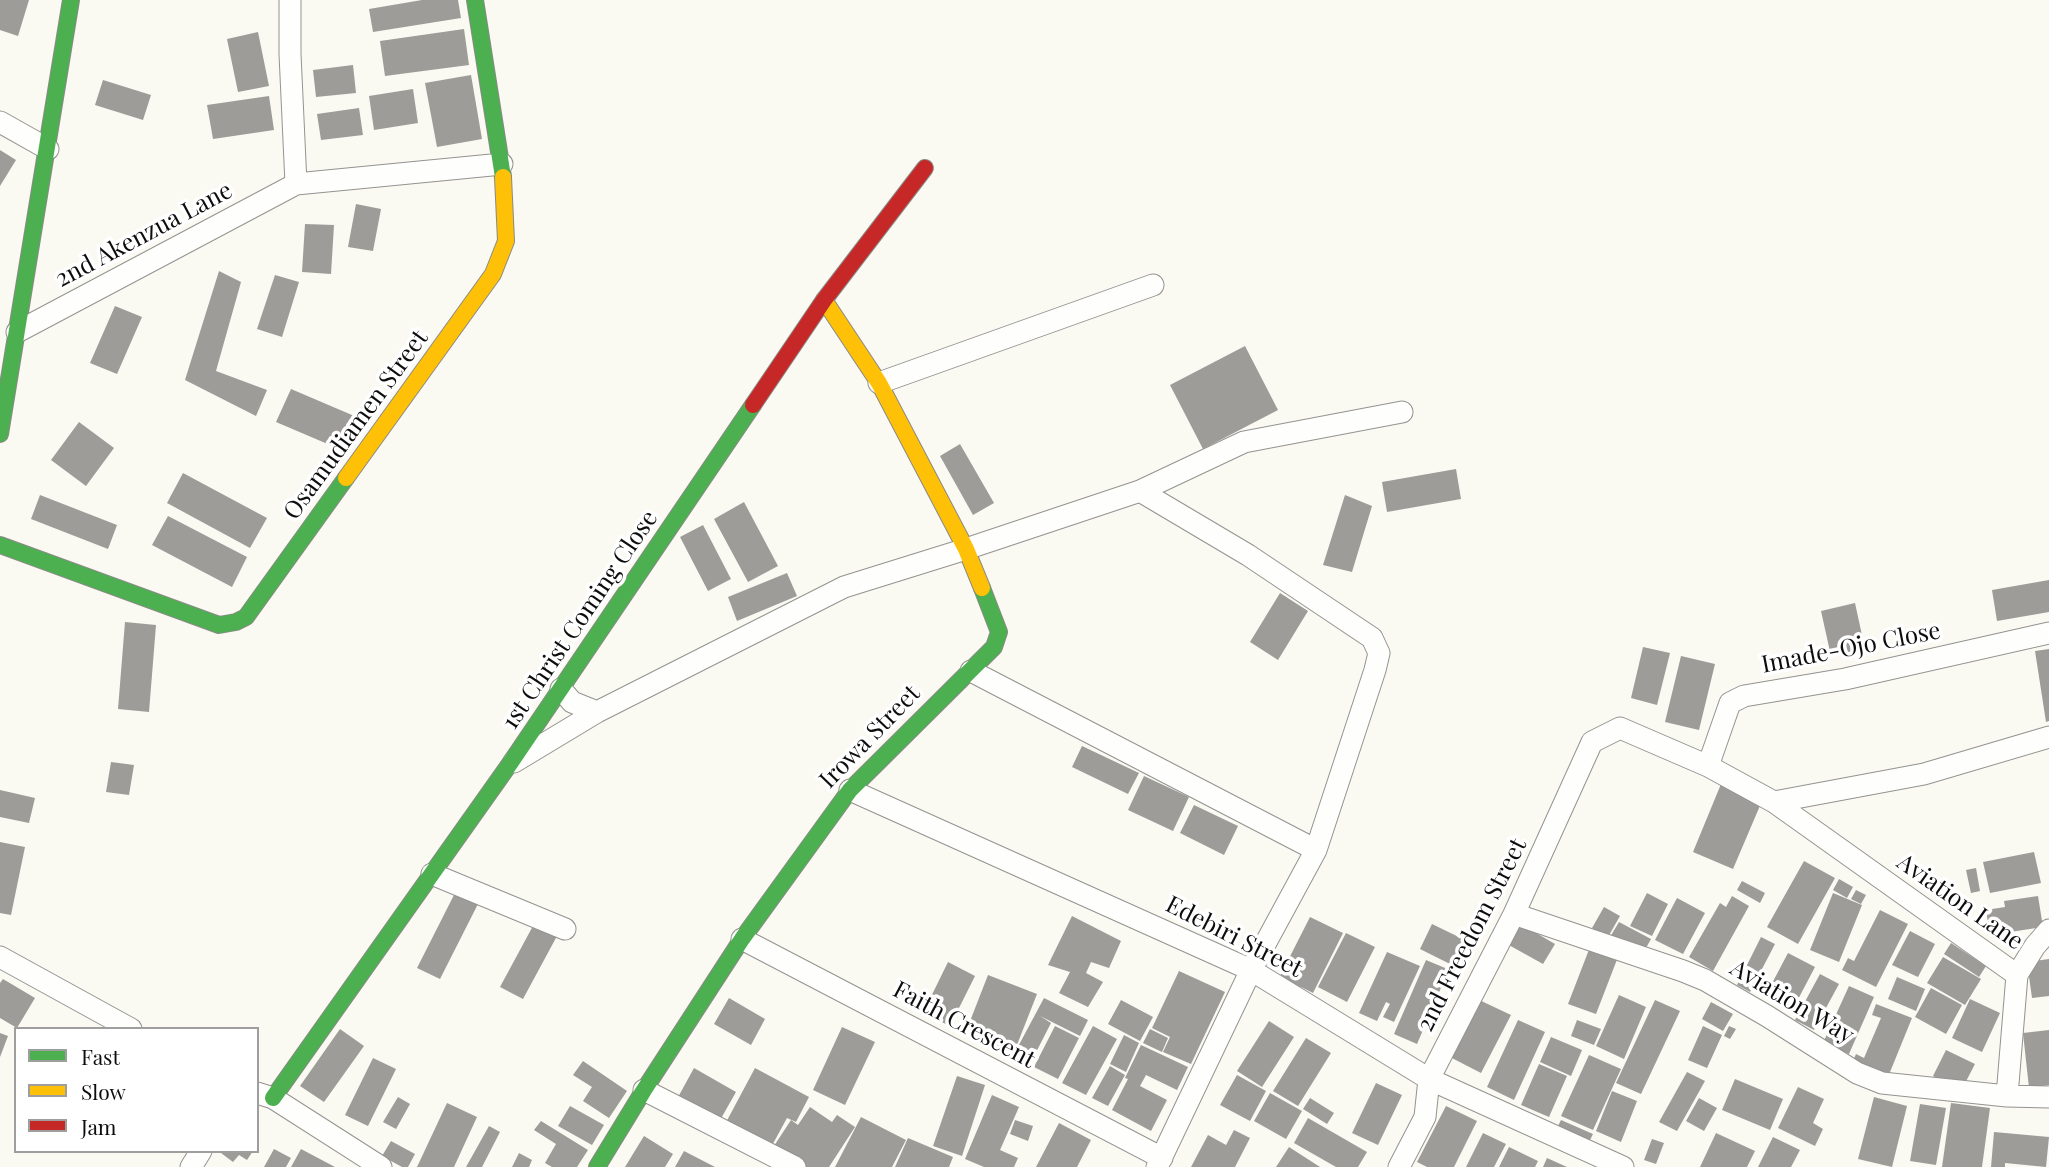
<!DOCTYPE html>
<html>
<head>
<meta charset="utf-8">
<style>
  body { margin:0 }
  #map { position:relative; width:2049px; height:1167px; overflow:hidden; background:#faf9f2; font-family:"Playfair Display",serif }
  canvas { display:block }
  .legend { position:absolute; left:14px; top:1027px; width:245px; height:126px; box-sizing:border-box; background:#fff; border:2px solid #9e9e9e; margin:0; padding:9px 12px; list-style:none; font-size:21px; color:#0d0d0d }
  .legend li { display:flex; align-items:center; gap:14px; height:35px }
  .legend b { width:35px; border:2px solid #9e9e9e }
</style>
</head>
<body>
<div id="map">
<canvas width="2049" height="1167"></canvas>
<ul class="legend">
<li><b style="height:9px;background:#4caf50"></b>Fast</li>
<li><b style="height:9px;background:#ffc107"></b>Slow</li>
<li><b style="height:9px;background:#c62828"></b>Jam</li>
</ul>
</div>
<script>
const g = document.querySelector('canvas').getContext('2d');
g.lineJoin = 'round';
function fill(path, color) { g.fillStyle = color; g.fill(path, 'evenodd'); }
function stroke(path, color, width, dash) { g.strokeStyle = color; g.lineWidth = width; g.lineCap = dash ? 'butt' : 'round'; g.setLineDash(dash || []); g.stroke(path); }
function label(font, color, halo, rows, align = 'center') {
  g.font = font + ' "Playfair Display",serif'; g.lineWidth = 7; g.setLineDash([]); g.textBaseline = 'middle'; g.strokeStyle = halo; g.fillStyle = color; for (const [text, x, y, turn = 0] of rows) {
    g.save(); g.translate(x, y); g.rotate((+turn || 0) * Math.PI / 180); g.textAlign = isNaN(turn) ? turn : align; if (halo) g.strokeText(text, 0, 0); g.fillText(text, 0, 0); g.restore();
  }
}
fill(new Path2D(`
  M 0,0 L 29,0 L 18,36 L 0,30 Z
  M 422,0 L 458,0 L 461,18 L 373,32 L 369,9 Z
  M 464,29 L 469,65 L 385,76 L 380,41 Z
  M 258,32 L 269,86 L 238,92 L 227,39 Z
  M 353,65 L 356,93 L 316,97 L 313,70 Z
  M 471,75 L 482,139 L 437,147 L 425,83 Z
  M 103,80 L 151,95 L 143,120 L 95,105 Z
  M 413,89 L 418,123 L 374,130 L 369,96 Z
  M 269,96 L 274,130 L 213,139 L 207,105 Z
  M 359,108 L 363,135 L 321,140 L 317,114 Z
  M 0,150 L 16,160 L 0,186 Z
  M 356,204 L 381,209 L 373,251 L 348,247 Z
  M 305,224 L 334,225 L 331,274 L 302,272 Z
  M 219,271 L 241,282 L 216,371 L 267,390 L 256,416 L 185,380 Z
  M 275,275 L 299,282 L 282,337 L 257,329 Z
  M 115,306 L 142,317 L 117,374 L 90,363 Z
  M 1245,346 L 1278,410 L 1203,449 L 1170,385 Z
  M 291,389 L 359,418 L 344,451 L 276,422 Z
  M 79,422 L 114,448 L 86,486 L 51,460 Z
  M 960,444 L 994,503 L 973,515 L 940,456 Z
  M 1456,469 L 1461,499 L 1387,512 L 1382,482 Z
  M 183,473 L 267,518 L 250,548 L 167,503 Z
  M 40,495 L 117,525 L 108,549 L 31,519 Z
  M 1345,495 L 1372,506 L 1352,572 L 1323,565 Z
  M 744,502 L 778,566 L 748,582 L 714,519 Z
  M 168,516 L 247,557 L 232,587 L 152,545 Z
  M 703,525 L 731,579 L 708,591 L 680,537 Z
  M 787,573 L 797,596 L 737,621 L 728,597 Z
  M 2049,580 L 2049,612 L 1997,621 L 1992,590 Z
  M 1280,593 L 1308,611 L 1278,660 L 1250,642 Z
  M 1855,603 L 1865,649 L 1831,656 L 1821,611 Z
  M 125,622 L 156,625 L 149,712 L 118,709 Z
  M 1643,647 L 1670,653 L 1657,705 L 1631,698 Z
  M 2049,649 L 2049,721 L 2046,722 L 2035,651 Z
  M 1681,656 L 1715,664 L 1699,730 L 1665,722 Z
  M 1082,746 L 1139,773 L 1128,794 L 1072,767 Z
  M 111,762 L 134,765 L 129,795 L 106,792 Z
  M 1144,776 L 1189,797 L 1173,831 L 1128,810 Z
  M 1721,784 L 1762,801 L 1733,869 L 1693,852 Z
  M 0,790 L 35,798 L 29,823 L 0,817 Z
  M 1194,805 L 1238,826 L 1224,855 L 1180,833 Z
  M 0,842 L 25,847 L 11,915 L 0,913 Z
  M 2034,852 L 2041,883 L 1990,893 L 1983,862 Z
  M 1804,861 L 1835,878 L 1798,944 L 1767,927 Z
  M 1976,868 L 1980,891 L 1971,893 L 1966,870 Z
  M 1839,879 L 1853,887 L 1847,898 L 1833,890 Z
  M 1742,881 L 1765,893 L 1760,903 L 1737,890 Z
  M 1856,890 L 1866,895 L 1861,904 L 1851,899 Z
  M 456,891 L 479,902 L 440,979 L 417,968 Z
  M 1647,893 L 1668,904 L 1652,936 L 1630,926 Z
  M 1833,893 L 1862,905 L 1839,962 L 1810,950 Z
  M 1732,896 L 1749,906 L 1713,971 L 1689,957 L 1720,903 L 1726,907 Z
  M 2038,896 L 2043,927 L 1990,935 L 1986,910 L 2005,907 L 2004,901 Z
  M 1677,898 L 1705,913 L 1683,954 L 1655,940 Z
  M 1604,907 L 1620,916 L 1608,937 L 1592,928 Z
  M 1880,910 L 1908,924 L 1876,987 L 1842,970 L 1848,958 L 1854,961 Z
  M 1072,916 L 1121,941 L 1109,968 L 1091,962 L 1086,973 L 1103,982 L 1088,1007 L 1059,993 L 1070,972 L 1048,965 Z
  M 1310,917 L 1343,933 L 1313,993 L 1301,987 L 1297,995 L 1276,984 Z
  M 1619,922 L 1651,939 L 1642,955 L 1610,937 Z
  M 1519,923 L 1555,944 L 1543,964 L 1507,944 Z
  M 534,924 L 557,936 L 523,999 L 500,987 Z
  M 1432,924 L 1467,941 L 1454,966 L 1420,949 Z
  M 1910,931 L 1935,944 L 1918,977 L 1892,965 Z
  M 1346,933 L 1375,947 L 1347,1002 L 1318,987 Z
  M 1761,937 L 1775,944 L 1750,992 L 1737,985 Z
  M 1951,943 L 1986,966 L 1979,977 L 1944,954 Z
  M 1590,947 L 1618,957 L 1596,1014 L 1568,1004 Z
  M 1387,952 L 1420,966 L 1394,1022 L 1383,1017 L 1390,1004 L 1386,1002 L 1377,1021 L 1359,1013 Z
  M 1788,953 L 1815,967 L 1795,1005 L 1768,991 Z
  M 1943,957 L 1981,979 L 1965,1005 L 1927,983 Z
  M 2049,959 L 2049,996 L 2032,998 L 2027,962 Z
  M 1426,960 L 1457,973 L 1451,987 L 1443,983 L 1417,1044 L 1394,1034 Z
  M 948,962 L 975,976 L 950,1026 L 923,1013 Z
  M 1179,971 L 1225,992 L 1191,1064 L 1163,1052 L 1170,1037 L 1152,1028 Z
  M 1820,974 L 1839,984 L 1814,1030 L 1795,1020 Z
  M 988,975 L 1037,994 L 1013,1055 L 965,1034 Z
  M 1897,977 L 1925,989 L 1916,1011 L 1888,999 Z
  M 3,979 L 35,998 L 17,1028 L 0,1018 L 0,983 Z
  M 1849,986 L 1874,997 L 1849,1054 L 1823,1043 Z
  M 1931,988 L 1962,1005 L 1946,1034 L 1915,1017 Z
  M 1619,995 L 1646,1007 L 1624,1059 L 1596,1046 Z
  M 729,998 L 765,1019 L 751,1045 L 714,1024 Z
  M 1044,998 L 1088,1020 L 1080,1036 L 1040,1016 L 1051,1023 L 1030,1064 L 1013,1056 Z
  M 1475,998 L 1511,1015 L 1481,1073 L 1446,1055 Z
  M 1970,999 L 2000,1013 L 1982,1052 L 1952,1038 Z
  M 1121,1000 L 1153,1017 L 1140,1041 L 1108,1024 Z
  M 1655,1000 L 1680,1011 L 1641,1094 L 1616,1083 Z
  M 1711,1002 L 1733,1014 L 1723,1031 L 1702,1019 Z
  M 1876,1004 L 1912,1018 L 1888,1077 L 1852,1063 L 1856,1054 L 1864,1058 L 1881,1018 L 1872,1015 Z
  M 1518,1020 L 1545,1032 L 1514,1100 L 1487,1087 Z
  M 1577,1020 L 1601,1029 L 1594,1045 L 1571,1036 Z
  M 1269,1021 L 1294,1037 L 1262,1087 L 1237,1071 Z
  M 1055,1026 L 1079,1038 L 1058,1079 L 1034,1067 Z
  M 1093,1026 L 1117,1039 L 1086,1095 L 1062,1083 Z
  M 1703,1026 L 1722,1035 L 1707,1068 L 1688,1060 Z
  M 1729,1026 L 1736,1029 L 1730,1039 L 1724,1036 Z
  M 842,1027 L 875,1042 L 845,1105 L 813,1090 Z
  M 340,1029 L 364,1046 L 324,1102 L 300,1086 Z
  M 1150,1029 L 1168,1038 L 1162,1052 L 1143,1043 Z
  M 2049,1030 L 2049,1085 L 2029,1088 L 2023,1033 Z
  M 0,1033 L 8,1036 L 0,1057 Z
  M 1124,1035 L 1139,1043 L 1126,1072 L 1110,1064 Z
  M 1551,1037 L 1582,1050 L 1571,1076 L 1540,1062 Z
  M 1306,1038 L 1331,1053 L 1298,1106 L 1273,1091 Z
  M 1141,1045 L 1188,1067 L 1177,1090 L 1146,1075 L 1140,1086 L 1167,1100 L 1151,1131 L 1112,1110 L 1128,1079 L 1125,1078 Z
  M 1946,1050 L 1975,1064 L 1961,1091 L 1933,1076 Z
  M 1589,1055 L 1621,1069 L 1593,1130 L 1561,1116 Z
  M 373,1058 L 396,1069 L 368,1126 L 345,1115 Z
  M 583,1061 L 627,1091 L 609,1118 L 583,1101 L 592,1087 L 573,1075 Z
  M 1539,1064 L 1567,1076 L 1549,1117 L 1521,1105 Z
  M 1110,1066 L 1125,1075 L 1108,1106 L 1092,1098 Z
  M 694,1068 L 736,1092 L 719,1122 L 677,1099 Z
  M 755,1068 L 809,1097 L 796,1122 L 787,1118 L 769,1151 L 723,1128 Z
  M 1687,1072 L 1705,1081 L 1677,1131 L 1659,1122 Z
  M 1237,1075 L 1266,1091 L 1250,1121 L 1220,1105 Z
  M 957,1076 L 985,1085 L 962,1156 L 933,1146 Z
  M 1735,1079 L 1783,1099 L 1770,1130 L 1722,1110 Z
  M 1376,1083 L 1402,1095 L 1378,1145 L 1352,1133 Z
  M 1798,1087 L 1824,1099 L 1813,1123 L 1823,1129 L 1815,1146 L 1778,1128 Z
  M 1612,1091 L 1637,1101 L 1621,1142 L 1596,1131 Z
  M 1270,1093 L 1302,1111 L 1286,1139 L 1254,1121 Z
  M 992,1095 L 1019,1107 L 1000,1150 L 1018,1158 L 1014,1167 L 984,1167 L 965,1159 Z
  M 398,1097 L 410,1104 L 396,1129 L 383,1122 Z
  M 1874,1097 L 1907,1106 L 1892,1167 L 1858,1159 Z
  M 1310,1098 L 1334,1113 L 1327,1124 L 1303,1109 Z
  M 1699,1098 L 1717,1108 L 1704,1131 L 1686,1121 Z
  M 447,1103 L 477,1117 L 454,1167 L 417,1167 Z
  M 1951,1103 L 1990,1108 L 1982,1167 L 1942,1167 Z
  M 1920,1104 L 1946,1108 L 1936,1165 L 1910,1161 Z
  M 570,1106 L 604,1125 L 592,1145 L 558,1126 Z
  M 1446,1106 L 1477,1121 L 1454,1167 L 1427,1167 L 1417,1162 Z
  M 810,1107 L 832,1122 L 837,1115 L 855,1127 L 829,1167 L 799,1167 L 772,1149 L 791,1120 L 798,1125 Z
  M 861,1117 L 906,1140 L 892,1167 L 835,1167 Z
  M 1308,1118 L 1367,1152 L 1358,1167 L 1336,1167 L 1294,1143 Z
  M 1015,1120 L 1033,1126 L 1028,1141 L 1010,1134 Z
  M 1561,1120 L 1593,1134 L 1590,1140 L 1558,1126 Z
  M 541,1121 L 588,1150 L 577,1167 L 552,1167 L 545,1163 L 556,1144 L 534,1130 Z
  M 1059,1123 L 1091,1140 L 1077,1167 L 1036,1167 Z
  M 489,1126 L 500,1132 L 482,1167 L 466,1167 Z
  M 1234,1130 L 1250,1138 L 1235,1167 L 1191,1167 L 1208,1135 L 1226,1145 Z
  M 1994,1132 L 2049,1137 L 2046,1167 L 2005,1163 L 2005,1167 L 1991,1167 Z
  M 1483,1133 L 1506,1144 L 1494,1167 L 1466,1167 Z
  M 1716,1133 L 1755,1151 L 1747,1167 L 1700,1167 Z
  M 644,1136 L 673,1154 L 665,1167 L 625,1167 Z
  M 1773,1137 L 1800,1150 L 1791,1167 L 1758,1167 Z
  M 908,1138 L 953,1157 L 949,1167 L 895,1167 Z
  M 1652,1139 L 1664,1143 L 1656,1164 L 1644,1160 Z
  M 391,1141 L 415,1154 L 408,1167 L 402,1167 L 382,1156 Z
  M 1289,1147 L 1320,1167 L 1276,1167 Z
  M 1509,1147 L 1538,1161 L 1535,1167 L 1499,1167 Z
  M 274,1149 L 291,1158 L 286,1167 L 264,1167 Z
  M 301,1149 L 335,1167 L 291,1167 Z
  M 222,1151 L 253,1151 L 247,1160 L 239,1155 L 233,1162 L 221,1153 Z
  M 684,1151 L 715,1167 L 675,1167 Z
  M 519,1153 L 532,1160 L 529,1167 L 512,1167 Z
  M 1547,1158 L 1567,1167 L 1543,1167 Z`), '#9d9c98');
const street = new Path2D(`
  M 290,0 L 290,54 L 296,184
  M 0,122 L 48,149
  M 17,332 L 296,184 L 502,164
  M 879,383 L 1153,285
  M 1140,491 L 1248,555 L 1372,638 L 1379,653 L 1375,670 L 1316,850 L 1251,970 L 1157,1167
  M 971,671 L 1316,850
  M 561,689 L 572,702 L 597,712
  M 514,762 L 597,712 L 844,587 L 966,549 L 1140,491 L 1244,442 L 1402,412
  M 1708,766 L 1730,703 L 1744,696 L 1845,679 L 2049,633
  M 850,790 L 1251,970 L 1429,1079 L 1623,1167
  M 1774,802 L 2017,975
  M 432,874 L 565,929
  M 1514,914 L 1683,971 L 1705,980 L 1767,1016 L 1857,1073 L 1882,1083 L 2007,1096 L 2049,1097
  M 742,939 L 1162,1158
  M 0,957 L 131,1029
  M 644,1090 L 795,1167
  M 257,1093 L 273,1098 L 381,1167
  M 2007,1096 L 2017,975 L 2035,946 L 2049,930
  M 191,1167 L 201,1151
  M 1399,1167 L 1425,1117 L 1429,1079 L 1514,914 L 1592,742 L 1620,728 L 1708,766 L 1774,802 L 1924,774 L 2049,737`);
const fast = new Path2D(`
  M 475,0 L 503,177
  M 0,434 L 71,0
  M 0,545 L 219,625 L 236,622 L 246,617 L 346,478
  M 273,1098 L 509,765 L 753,405
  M 597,1167 L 644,1090 L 742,939 L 850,790 L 994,647 L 999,632 L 982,588`);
const slow = new Path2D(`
  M 824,300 L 879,383 L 966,549 L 982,588
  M 346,478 L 493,274 L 506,241 L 503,177`);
const jam = new Path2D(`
  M 753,405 L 824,300 L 925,168`);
stroke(street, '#949390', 23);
stroke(fast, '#8a8a87', 18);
stroke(slow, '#8a8a87', 18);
stroke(jam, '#8a8a87', 18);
stroke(street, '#fefefd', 21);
stroke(fast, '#4caf50', 16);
stroke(slow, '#ffc107', 16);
stroke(jam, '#c62828', 16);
label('24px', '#0d0d0d', '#fff', [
  ["2nd Akenzua Lane",144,235,-28],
  ["Osamudiamen Street",356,425,-54],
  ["1st Christ Coming Close",580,620,-56],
  ["Imade-Ojo Close",1851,648,-11],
  ["Irowa Street",870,737,-46],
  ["Aviation Lane",1960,902,35],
  ["2nd Freedom Street",1472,935,-63],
  ["Edebiri Street",1234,937,27],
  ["Aviation Way",1792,1002,31],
  ["Faith Crescent",964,1025,28]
]);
</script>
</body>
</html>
